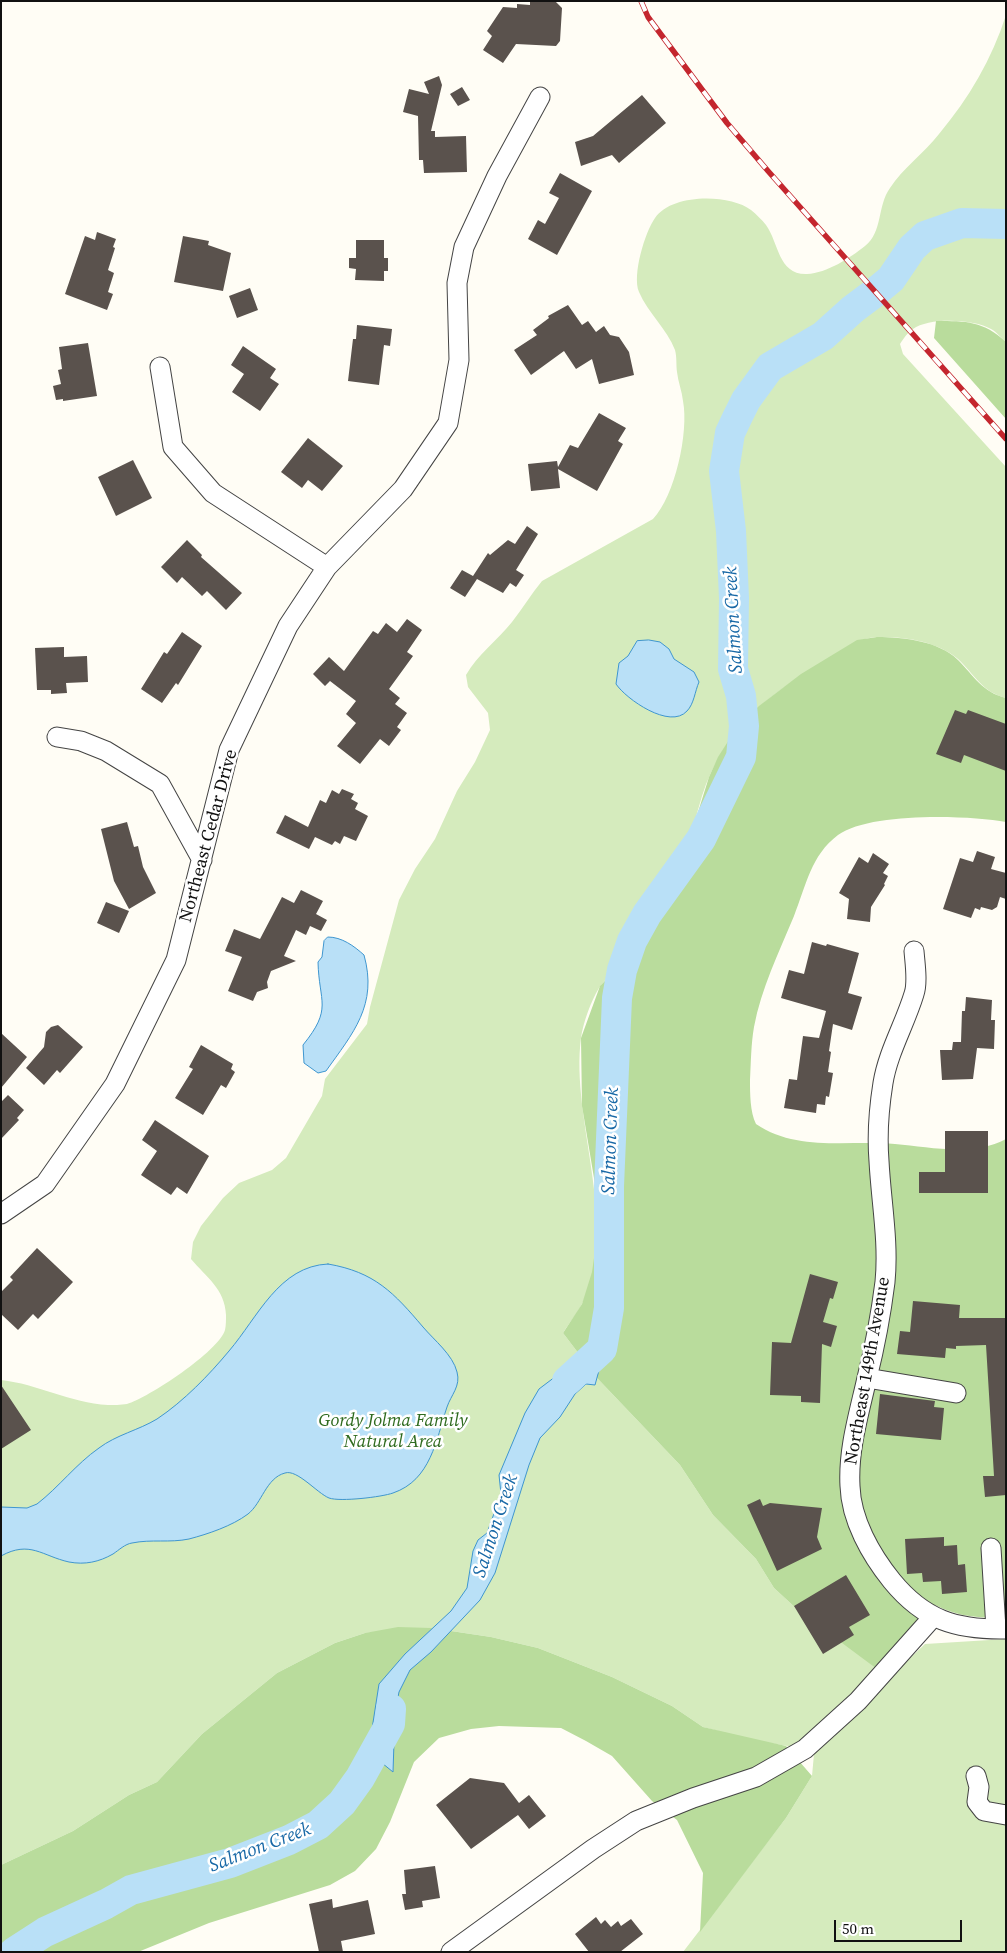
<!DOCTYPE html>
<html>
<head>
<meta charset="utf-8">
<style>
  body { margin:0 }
  #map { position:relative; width:1007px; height:1953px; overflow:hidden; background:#fffdf5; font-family:"Source Serif 4",serif }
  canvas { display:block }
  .frame { position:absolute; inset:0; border:2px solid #111; pointer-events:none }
  .scale { position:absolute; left:834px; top:1920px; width:128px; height:22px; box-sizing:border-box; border:2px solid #111; border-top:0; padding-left:6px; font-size:15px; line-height:18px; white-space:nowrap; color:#111; -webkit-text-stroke:4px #fff; paint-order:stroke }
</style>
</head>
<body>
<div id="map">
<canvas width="1007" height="1953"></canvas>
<div class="frame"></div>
<div class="scale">50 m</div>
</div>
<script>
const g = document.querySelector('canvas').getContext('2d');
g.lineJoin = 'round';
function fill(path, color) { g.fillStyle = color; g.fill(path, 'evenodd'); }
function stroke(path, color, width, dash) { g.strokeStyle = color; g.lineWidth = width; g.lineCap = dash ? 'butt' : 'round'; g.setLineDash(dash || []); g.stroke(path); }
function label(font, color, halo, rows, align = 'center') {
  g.font = font + ' "Source Serif 4",serif'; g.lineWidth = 5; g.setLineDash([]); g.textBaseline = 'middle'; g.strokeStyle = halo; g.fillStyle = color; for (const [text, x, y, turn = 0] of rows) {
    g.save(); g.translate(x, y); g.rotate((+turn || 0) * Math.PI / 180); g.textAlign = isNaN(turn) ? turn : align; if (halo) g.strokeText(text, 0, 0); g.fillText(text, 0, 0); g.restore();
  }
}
fill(new Path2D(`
  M 1006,15 L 1006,342 C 1001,338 997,332 991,329 C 974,319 929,317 913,329 C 907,333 904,338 900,344 L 903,354 L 1006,467 L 1006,698 C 982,692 975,675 958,659 C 939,642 904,636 879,637 C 852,638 837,655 814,668 C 760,700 722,735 702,796 C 692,829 685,863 668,893 C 662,903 655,912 649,921 C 641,934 635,948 626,959 C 619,969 606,977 599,988 C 591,1001 583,1023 581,1038 C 570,1120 621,1227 582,1304 C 577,1314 569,1323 563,1333 L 598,1379 L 680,1465 L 713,1515 L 756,1559 L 774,1588 L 799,1611 L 861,1655 L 888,1679 L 925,1644 L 1006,1639 L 1006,1952 L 683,1952 L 786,1818 L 812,1776 L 814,1754 L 805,1749 L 752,1740 L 703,1727 L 672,1706 L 612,1677 L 538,1648 L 491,1637 L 431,1628 L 365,1633 L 335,1643 L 277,1673 L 202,1734 L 157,1782 L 129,1795 L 73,1831 L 1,1865 L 1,1380 C 38,1384 70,1403 108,1405 C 113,1405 121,1405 127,1404 C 148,1398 219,1351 225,1330 C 226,1326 226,1319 226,1315 C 225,1289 206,1277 191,1259 L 193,1242 L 201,1226 L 223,1198 L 239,1183 L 272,1170 L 286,1158 L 322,1096 L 325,1079 L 367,1024 L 370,1007 L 399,900 L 415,869 L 435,839 L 457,791 L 475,762 L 490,730 L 488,713 L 468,687 L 466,675 C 478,654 497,641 512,622 C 523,608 531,594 542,581 L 653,519 C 675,496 689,432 683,401 C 682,391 678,382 677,372 C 676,365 677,357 675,350 C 667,329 648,313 639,292 C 632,275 645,232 655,218 C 672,193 730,194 751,210 C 756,214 762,220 766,225 C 779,243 778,275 807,274 C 827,273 850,258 865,246 C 883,232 877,206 890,188 C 903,168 924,153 939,134 C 969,98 992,59 1006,15 Z`), '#d5ebbd');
fill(new Path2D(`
  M 936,321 C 967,321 983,321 1006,342 L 1006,419 L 934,338 Z
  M 877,637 C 903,637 939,641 958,660 C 974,676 982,692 1006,698 L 1006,822 C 969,815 869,812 838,835 C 811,855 806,886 794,916 C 779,952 761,989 754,1027 C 751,1044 751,1062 750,1080 C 750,1093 750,1112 756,1124 C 797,1152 849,1140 895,1144 C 930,1147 973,1157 1006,1139 L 1006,1618 C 980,1618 958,1617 935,1605 L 877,1669 L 799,1611 L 774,1588 L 756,1559 L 713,1515 L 680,1465 L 598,1379 L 563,1333 L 582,1304 L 592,1272 L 595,1251 L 595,1184 L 582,1106 L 581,1038 L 600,986 L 627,958 L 679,873 L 709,777 L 718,757 L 736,729 L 759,706 L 801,674 L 857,640 Z
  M 398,1627 L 431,1628 L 491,1637 L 538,1648 L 612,1677 L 672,1706 L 703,1727 L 786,1746 L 812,1776 L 786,1818 L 700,1932 L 703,1873 L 677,1820 L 652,1801 L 612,1756 L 586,1741 L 561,1728 L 499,1726 L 471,1729 L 439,1738 L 414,1762 L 390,1822 L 376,1849 L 355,1871 L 330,1885 L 209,1923 L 138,1952 L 1,1952 L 1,1865 L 73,1831 L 129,1795 L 157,1782 L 202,1734 L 277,1673 L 335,1643 L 365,1633 Z`), '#b9dc9c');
const water = new Path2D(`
  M 649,640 L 660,642 L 669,649 L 674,659 L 694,672 L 699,682 C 695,691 694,704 687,711 C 670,730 626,699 616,684 L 619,663 L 628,656 L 637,641 Z
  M 328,937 C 342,937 354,946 364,955 C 378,1005 353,1033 326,1071 L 318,1073 L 304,1063 L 303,1045 C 333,1008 319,1003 318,962 L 322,957 L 324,941 Z
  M 328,1264 C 375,1272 394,1293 423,1327 C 434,1340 453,1355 457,1372 C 461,1386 451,1395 447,1407 C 436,1440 431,1480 393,1493 C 382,1497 340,1502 329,1498 C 317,1493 297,1469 285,1473 C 266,1478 262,1503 248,1514 C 232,1526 208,1534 189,1539 C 170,1543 151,1539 132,1543 C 125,1544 119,1550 113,1554 C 99,1562 85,1565 69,1562 C 42,1556 30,1540 1,1556 L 1,1507 L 27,1508 L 37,1504 C 59,1487 76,1464 99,1448 C 116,1435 139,1430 157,1419 C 184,1401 209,1375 229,1351 C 258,1317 279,1266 328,1264 Z
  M 604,1352 L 595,1385 L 586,1384 L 575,1394 L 560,1417 L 540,1438 L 529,1465 L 495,1573 L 480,1600 L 431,1652 L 410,1670 L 399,1692 L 395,1712 L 393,1772 L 382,1763 L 372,1729 L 379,1684 L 405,1654 L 451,1611 L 467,1588 L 473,1551 L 478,1540 L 487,1533 L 501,1494 L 499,1475 L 525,1413 L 539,1389 L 576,1361 Z`);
fill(water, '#b9e0f7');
stroke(water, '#3f96cf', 1);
stroke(new Path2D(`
  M 567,1381 L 602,1349 L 609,1308 L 609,1186 L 617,998 L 622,970 L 632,941 L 647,914 L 701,839 L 741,757 L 744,726 L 741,696 L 733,669 L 734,598 L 731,531 L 724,471 L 730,433 L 738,416 L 746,400 L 770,367 L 823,336 L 853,309 L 873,294 L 891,279 L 912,248 L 925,236 L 962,223 L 1006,224
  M 14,1952 L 45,1932 L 106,1904 L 131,1890 L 230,1863 L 289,1840 L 318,1825 L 342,1803 L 360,1778 L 390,1724 L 391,1709`), '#b9e0f7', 30);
fill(new Path2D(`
  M 530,1 L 555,1 L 562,8 L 560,41 L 556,46 L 516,44 L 503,63 L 483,50 L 492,36 L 487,31 L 503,7 L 517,8 L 517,4 L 530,5 Z
  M 439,76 L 442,85 L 431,131 L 435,131 L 435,137 L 466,136 L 467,172 L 424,173 L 423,160 L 419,160 L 418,116 L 403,112 L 409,89 L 429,94 L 424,82 Z
  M 462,87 L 470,100 L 458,106 L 450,94 Z
  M 642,95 L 666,123 L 619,163 L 612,155 L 581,166 L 575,142 L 593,136 Z
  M 560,173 L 592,191 L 557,255 L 528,239 L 538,220 L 545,224 L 559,198 L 549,193 Z
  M 97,232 L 116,239 L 113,247 L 115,248 L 108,270 L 114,273 L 108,292 L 113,294 L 107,310 L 65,294 L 85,236 L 95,240 Z
  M 183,236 L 209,241 L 208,245 L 231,253 L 223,291 L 174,282 Z
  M 356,240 L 384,240 L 384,258 L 388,258 L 388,271 L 384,271 L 384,281 L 355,280 L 356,269 L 349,268 L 349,258 L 356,258 Z
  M 250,288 L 258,310 L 237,318 L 229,296 Z
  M 568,305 L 582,325 L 588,321 L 596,332 L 604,326 L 610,335 L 619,337 L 629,352 L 634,375 L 599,384 L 592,359 L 576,369 L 564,351 L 531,375 L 514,350 L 537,335 L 533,330 L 549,318 L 548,316 Z
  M 357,325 L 392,329 L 390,346 L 384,345 L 379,385 L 348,381 L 353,339 L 356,339 Z
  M 88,343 L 97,396 L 63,401 L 63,399 L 56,400 L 53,386 L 61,384 L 58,370 L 62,369 L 59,347 Z
  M 243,346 L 276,369 L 270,378 L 279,384 L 260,411 L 232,392 L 244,374 L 231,365 Z
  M 599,413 L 626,428 L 618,441 L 623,444 L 597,491 L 558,469 L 560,488 L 531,491 L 528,464 L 557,461 L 558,467 L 570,445 L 578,448 Z
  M 308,438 L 343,466 L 322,491 L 308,480 L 302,488 L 281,472 Z
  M 133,460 L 152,498 L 116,516 L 98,477 Z
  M 527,526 L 538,534 L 516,570 L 524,575 L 516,587 L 510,583 L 503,593 L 477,579 L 465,597 L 450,588 L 462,570 L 473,576 L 488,553 L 490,555 L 508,540 L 515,544 Z
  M 187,540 L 202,555 L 201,557 L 242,593 L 226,610 L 207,591 L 202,596 L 182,577 L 177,583 L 161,567 Z
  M 407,619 L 422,630 L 407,652 L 413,656 L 389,689 L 400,698 L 395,704 L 407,713 L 397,727 L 401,730 L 389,746 L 380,739 L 360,764 L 337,746 L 356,723 L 346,714 L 356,701 L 330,681 L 325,686 L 313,674 L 329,657 L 344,671 L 373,631 L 378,634 L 386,623 L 397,632 Z
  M 182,632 L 202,646 L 178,685 L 176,683 L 162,703 L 141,689 L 164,652 L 167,654 Z
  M 64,647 L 64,657 L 87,656 L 88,682 L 66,683 L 67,693 L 51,694 L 51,690 L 37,690 L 35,648 Z
  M 955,710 L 966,714 L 968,710 L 1006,724 L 1006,771 L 964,755 L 961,763 L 936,754 Z
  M 342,789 L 354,794 L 351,799 L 358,803 L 355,809 L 368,816 L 356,841 L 344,836 L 340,844 L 335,841 L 332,845 L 315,837 L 309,849 L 276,833 L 285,815 L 308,827 L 320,800 L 326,803 L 332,790 L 339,794 Z
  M 127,822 L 134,847 L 138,846 L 143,867 L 156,893 L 129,909 L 114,881 L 101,829 Z
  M 977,851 L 995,857 L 991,869 L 1006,873 L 1006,899 L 1000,897 L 997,907 L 992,910 L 981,907 L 980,910 L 975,908 L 971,918 L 943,909 L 960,858 L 973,862 Z
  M 873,853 L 889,864 L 883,873 L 888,876 L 884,884 L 885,885 L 871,907 L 870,922 L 847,919 L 849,899 L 839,893 L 859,857 L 868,863 Z
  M 301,890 L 323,901 L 316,914 L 327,920 L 321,931 L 310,926 L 306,935 L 296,930 L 284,956 L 296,961 L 271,971 L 267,982 L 268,988 L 257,992 L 253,1001 L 228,991 L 242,957 L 225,951 L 234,929 L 260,939 L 282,897 L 294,903 Z
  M 106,902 L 129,911 L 119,933 L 97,923 Z
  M 812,942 L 826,946 L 827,944 L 859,953 L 848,993 L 862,997 L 852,1030 L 833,1024 L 829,1051 L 831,1052 L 828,1072 L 833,1073 L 829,1097 L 826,1096 L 825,1105 L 817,1104 L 816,1113 L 784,1108 L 789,1079 L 797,1080 L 803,1036 L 819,1038 L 826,1011 L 781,998 L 789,970 L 804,974 Z
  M 966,997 L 992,1000 L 991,1020 L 995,1020 L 994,1049 L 977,1048 L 973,1079 L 942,1080 L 940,1050 L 952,1050 L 953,1042 L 961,1042 L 962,1011 L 965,1011 Z
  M 58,1025 L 83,1047 L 60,1073 L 57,1070 L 44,1085 L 26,1068 L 44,1047 L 46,1032 L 51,1027 Z
  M 1,1033 L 27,1057 L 1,1088 Z
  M 201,1045 L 233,1064 L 231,1069 L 235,1072 L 226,1088 L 221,1085 L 203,1115 L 175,1098 L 193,1069 L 189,1067 Z
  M 8,1095 L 24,1110 L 17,1118 L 19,1120 L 1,1139 L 1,1102 Z
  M 155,1120 L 209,1156 L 187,1194 L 177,1187 L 171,1195 L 141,1175 L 157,1151 L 142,1140 Z
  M 945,1131 L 988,1131 L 988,1193 L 919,1193 L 919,1172 L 945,1172 Z
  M 37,1248 L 73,1282 L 38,1319 L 33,1314 L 18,1330 L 1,1314 L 1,1292 L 13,1280 L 10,1277 Z
  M 810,1274 L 838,1282 L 833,1299 L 830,1298 L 823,1322 L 837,1326 L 831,1347 L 822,1344 L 820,1403 L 801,1402 L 801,1396 L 770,1395 L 772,1342 L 791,1343 Z
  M 913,1301 L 960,1305 L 959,1318 L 1006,1318 L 1006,1495 L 985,1497 L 983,1476 L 994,1476 L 986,1345 L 956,1346 L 956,1349 L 946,1348 L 945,1358 L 897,1354 L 900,1331 L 910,1332 Z
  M 1,1385 L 31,1430 L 1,1449 Z
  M 880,1394 L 935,1401 L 934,1407 L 944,1408 L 941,1440 L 876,1434 Z
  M 760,1499 L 763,1506 L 770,1503 L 822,1508 L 817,1537 L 822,1549 L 777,1571 L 747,1505 Z
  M 944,1537 L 944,1546 L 957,1545 L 958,1565 L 965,1564 L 967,1592 L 942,1594 L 941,1581 L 923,1582 L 922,1573 L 907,1574 L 905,1539 Z
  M 846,1575 L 870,1615 L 849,1627 L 854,1635 L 823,1654 L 794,1606 Z
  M 470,1778 L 504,1783 L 519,1803 L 529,1795 L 546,1816 L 529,1829 L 518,1815 L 471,1849 L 436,1805 Z
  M 435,1866 L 440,1898 L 422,1901 L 423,1907 L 405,1910 L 402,1894 L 406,1894 L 404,1870 Z
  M 332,1899 L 333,1908 L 368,1900 L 375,1934 L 341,1941 L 343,1952 L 319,1952 L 309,1904 Z
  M 596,1917 L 601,1924 L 605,1920 L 611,1927 L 618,1921 L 621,1926 L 631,1919 L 643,1934 L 620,1952 L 589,1952 L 575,1934 Z`), '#5a524d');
const minor = new Path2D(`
  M 160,367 L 173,447 L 213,493 L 327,567
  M 57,737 L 81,741 L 106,751 L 160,784 L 202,860
  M 914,951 C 915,964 918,982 914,994 C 905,1024 888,1052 883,1083 C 879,1108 877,1136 879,1161 C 881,1201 889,1242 885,1282 C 881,1314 875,1346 867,1378 C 859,1414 848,1449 850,1486 C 851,1520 871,1555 892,1581 C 924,1620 956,1630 1006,1629
  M 1,1214 L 45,1184 L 115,1084 L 176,960 L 229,750 L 288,626 L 327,567 L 403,489 L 448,423 L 459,360 L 457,283 L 464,247 L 497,176 L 540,97
  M 867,1378 L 956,1393
  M 991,1548 L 996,1629
  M 976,1776 L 979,1787 L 977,1802 L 984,1811 L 1006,1815
  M 451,1952 L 593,1849 L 636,1821 L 693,1798 L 756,1777 L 805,1749 L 858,1701 L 933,1617`);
stroke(minor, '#444', 21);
stroke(minor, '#fff', 19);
const rail = new Path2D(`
  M 641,1 L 648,17 L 727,123 L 768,171 L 1006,439`);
stroke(rail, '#c4262e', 5.5);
stroke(rail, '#fff', 4, [11]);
label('18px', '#111', '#fff', [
  ["Northeast Cedar Drive",209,836,-75],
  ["Northeast 149th Avenue",868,1371,-80]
]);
label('italic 18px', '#2f6b1f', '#fff', [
  ["Gordy Jolma Family",393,1421],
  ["Natural Area",393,1442]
]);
label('italic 19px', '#1768a6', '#fff', [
  ["Salmon Creek",734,620,-93],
  ["Salmon Creek",611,1141,-88],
  ["Salmon Creek",496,1526,-72],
  ["Salmon Creek",260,1848,-21]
]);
</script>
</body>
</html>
